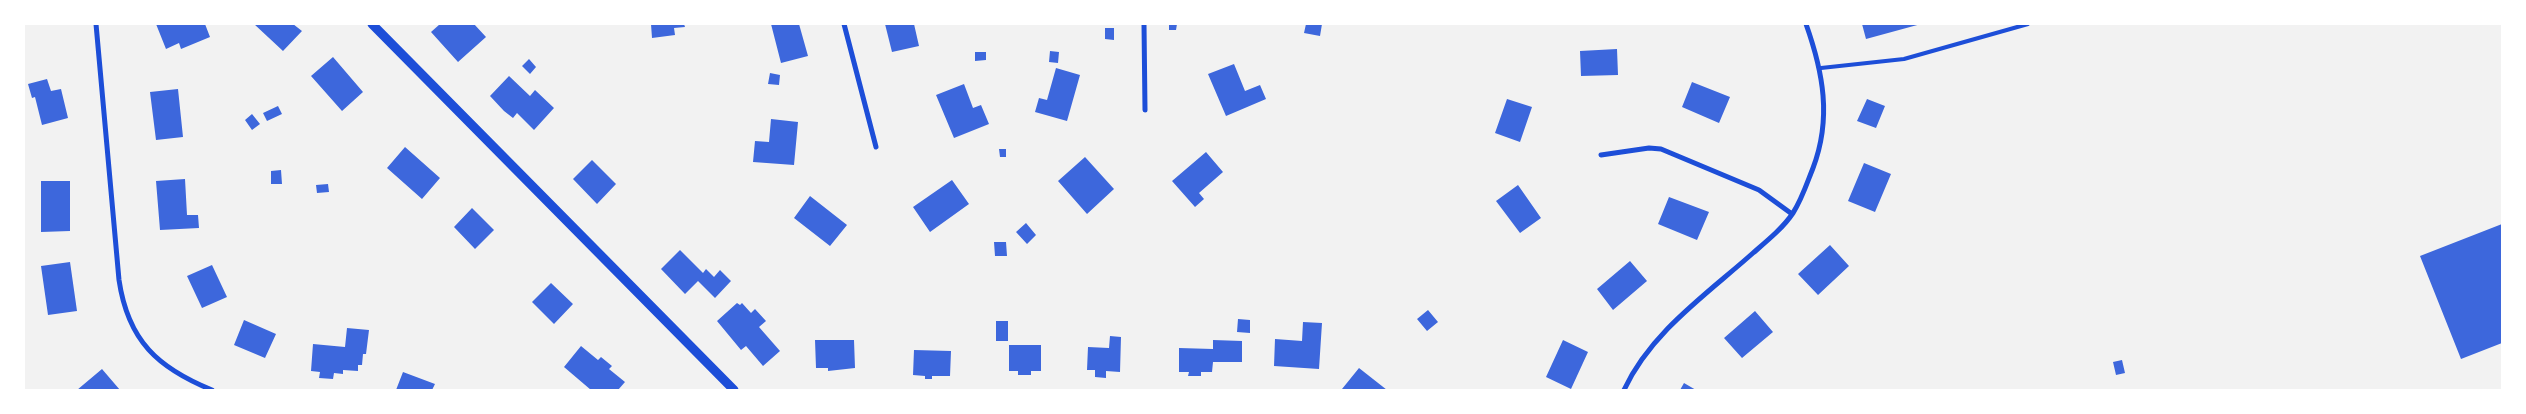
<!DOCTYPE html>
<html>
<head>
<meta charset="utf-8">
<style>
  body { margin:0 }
  #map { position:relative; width:2526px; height:414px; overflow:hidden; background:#f2f2f2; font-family:Quicksand,sans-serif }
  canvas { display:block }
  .frame { position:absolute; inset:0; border:25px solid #fff; pointer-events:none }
</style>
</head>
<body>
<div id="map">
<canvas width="2526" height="414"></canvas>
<div class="frame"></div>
</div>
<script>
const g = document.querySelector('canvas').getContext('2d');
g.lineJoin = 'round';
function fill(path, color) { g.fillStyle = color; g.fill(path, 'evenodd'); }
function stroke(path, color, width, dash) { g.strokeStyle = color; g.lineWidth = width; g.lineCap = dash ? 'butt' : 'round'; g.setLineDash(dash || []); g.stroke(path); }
fill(new Path2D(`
  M 156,24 L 205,24 L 210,37 L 181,49 L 179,43 L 166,49 Z
  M 254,24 L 293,24 L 302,31 L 283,51 Z
  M 440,24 L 474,24 L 486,37 L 458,62 L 431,32 Z
  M 651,24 L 684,24 L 685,27 L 674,28 L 675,35 L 652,38 Z
  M 771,24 L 799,24 L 808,56 L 781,63 Z
  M 885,24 L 914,24 L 919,46 L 892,52 Z
  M 1169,24 L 1177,24 L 1176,30 L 1169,30 Z
  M 1306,24 L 1322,24 L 1320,36 L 1304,33 Z
  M 1862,24 L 1921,24 L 1866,39 Z
  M 1105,28 L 1114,28 L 1114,40 L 1105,39 Z
  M 1617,49 L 1618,75 L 1581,76 L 1580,51 Z
  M 1050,51 L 1059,52 L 1058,63 L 1049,62 Z
  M 975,52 L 986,52 L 986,60 L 975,61 Z
  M 333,57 L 363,92 L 342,111 L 311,76 Z
  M 529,59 L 536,67 L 530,74 L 522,66 Z
  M 1234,64 L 1245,91 L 1260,85 L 1266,99 L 1226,116 L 1208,74 Z
  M 1056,68 L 1080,75 L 1067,121 L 1035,112 L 1039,98 L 1047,100 Z
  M 770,73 L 780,75 L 779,85 L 768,84 Z
  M 509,76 L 530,96 L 535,90 L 554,108 L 534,130 L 517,113 L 513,118 L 504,111 L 490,96 Z
  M 47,79 L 51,91 L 61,89 L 68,118 L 42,125 L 35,97 L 32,98 L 28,84 Z
  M 1692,82 L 1730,97 L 1719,123 L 1682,107 Z
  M 964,84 L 973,108 L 981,105 L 989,124 L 954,138 L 936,95 Z
  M 178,89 L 183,137 L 156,140 L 150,92 Z
  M 1507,99 L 1532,107 L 1520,142 L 1495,133 Z
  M 1867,99 L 1885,106 L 1876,128 L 1857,121 Z
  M 278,106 L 282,114 L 267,121 L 263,113 Z
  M 252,114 L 260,124 L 252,130 L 245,120 Z
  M 771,119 L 798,122 L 794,165 L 753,162 L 755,141 L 769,142 Z
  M 405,147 L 440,178 L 422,199 L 387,168 Z
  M 999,149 L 1006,149 L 1006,157 L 1000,157 Z
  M 1206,152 L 1223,172 L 1199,193 L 1204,199 L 1195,207 L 1172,181 Z
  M 1085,157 L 1114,189 L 1087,214 L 1058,181 Z
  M 592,160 L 616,184 L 597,204 L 573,179 Z
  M 1864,163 L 1891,174 L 1875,212 L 1848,201 Z
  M 281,170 L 282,184 L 271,184 L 271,171 Z
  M 185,179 L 187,215 L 198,215 L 199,228 L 160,230 L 156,181 Z
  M 952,180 L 969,204 L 930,232 L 913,207 Z
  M 41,181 L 70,181 L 70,231 L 41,232 Z
  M 328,184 L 329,192 L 317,193 L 316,185 Z
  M 1518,185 L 1541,218 L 1520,233 L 1496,201 Z
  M 810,196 L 847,225 L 830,246 L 794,218 Z
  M 1669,197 L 1709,212 L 1697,240 L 1658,224 Z
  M 472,208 L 494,230 L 475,249 L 454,227 Z
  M 1026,223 L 1036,235 L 1027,244 L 1016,232 Z
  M 2502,224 L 2502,343 L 2461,359 L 2420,256 Z
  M 994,242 L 1006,242 L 1007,256 L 995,256 Z
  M 1830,245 L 1849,266 L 1818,295 L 1798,274 Z
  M 680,250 L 703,273 L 706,269 L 714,277 L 720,270 L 731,281 L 715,298 L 698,281 L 685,294 L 661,269 Z
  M 1630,261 L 1647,281 L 1613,310 L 1597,289 Z
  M 70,262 L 77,311 L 48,315 L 41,266 Z
  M 212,265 L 227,297 L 202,308 L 187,276 Z
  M 551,283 L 573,304 L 554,324 L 532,302 Z
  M 737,303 L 740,305 L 742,303 L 751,313 L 755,309 L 766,321 L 759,327 L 780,351 L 763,366 L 746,346 L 741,350 L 717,321 Z
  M 1428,310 L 1438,322 L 1427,331 L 1417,319 Z
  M 1755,311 L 1773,332 L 1742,358 L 1724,338 Z
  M 1238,319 L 1250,320 L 1250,333 L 1237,332 Z
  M 244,320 L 276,334 L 265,358 L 234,345 Z
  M 996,321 L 1008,321 L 1008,341 L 996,341 Z
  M 1303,322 L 1322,323 L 1319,369 L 1274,366 L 1275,339 L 1302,341 Z
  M 347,328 L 369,330 L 366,354 L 363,354 L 362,365 L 358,365 L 358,371 L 343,370 L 343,374 L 334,373 L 333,379 L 319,378 L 320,372 L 311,371 L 313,344 L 345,347 Z
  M 1110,336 L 1121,337 L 1120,372 L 1106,371 L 1106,378 L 1095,377 L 1095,370 L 1087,370 L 1088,347 L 1109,348 Z
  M 815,340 L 854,340 L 855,368 L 828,371 L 828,368 L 816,368 Z
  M 1213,340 L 1242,341 L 1242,362 L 1213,362 L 1212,372 L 1201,372 L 1201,376 L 1188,376 L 1189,372 L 1179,372 L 1179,348 L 1213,349 Z
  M 1563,340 L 1588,352 L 1571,389 L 1546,377 Z
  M 1009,345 L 1041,345 L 1041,371 L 1031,371 L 1031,375 L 1018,375 L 1018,371 L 1009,371 Z
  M 581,346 L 598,360 L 601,357 L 612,366 L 609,369 L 625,382 L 618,390 L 591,390 L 564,367 Z
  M 914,350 L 951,351 L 950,376 L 932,376 L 932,379 L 925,379 L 925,376 L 913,375 Z
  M 2122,360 L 2125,373 L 2116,375 L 2113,362 Z
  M 1359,368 L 1387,390 L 1342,389 Z
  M 102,369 L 120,390 L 77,390 Z
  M 403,372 L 435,384 L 432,390 L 396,390 Z
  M 1684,383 L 1696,390 L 1680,390 Z`), '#3d67dc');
stroke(new Path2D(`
  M 1821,68 L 1904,59 L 2028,24`), '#1d4ed8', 4);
stroke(new Path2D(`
  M 96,24 L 119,280 C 128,341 158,368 212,390
  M 844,24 L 876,147
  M 1144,24 L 1145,110
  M 1601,155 L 1649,148 L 1661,149 L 1759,190 L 1792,214
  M 1624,390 C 1651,332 1707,294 1753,253 C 1767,241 1783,228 1793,213 C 1802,199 1807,183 1813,168 C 1832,118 1823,72 1806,24`), '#1d4ed8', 5);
stroke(new Path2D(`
  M 372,24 L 734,390`), '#1d4ed8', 9);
</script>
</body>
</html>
